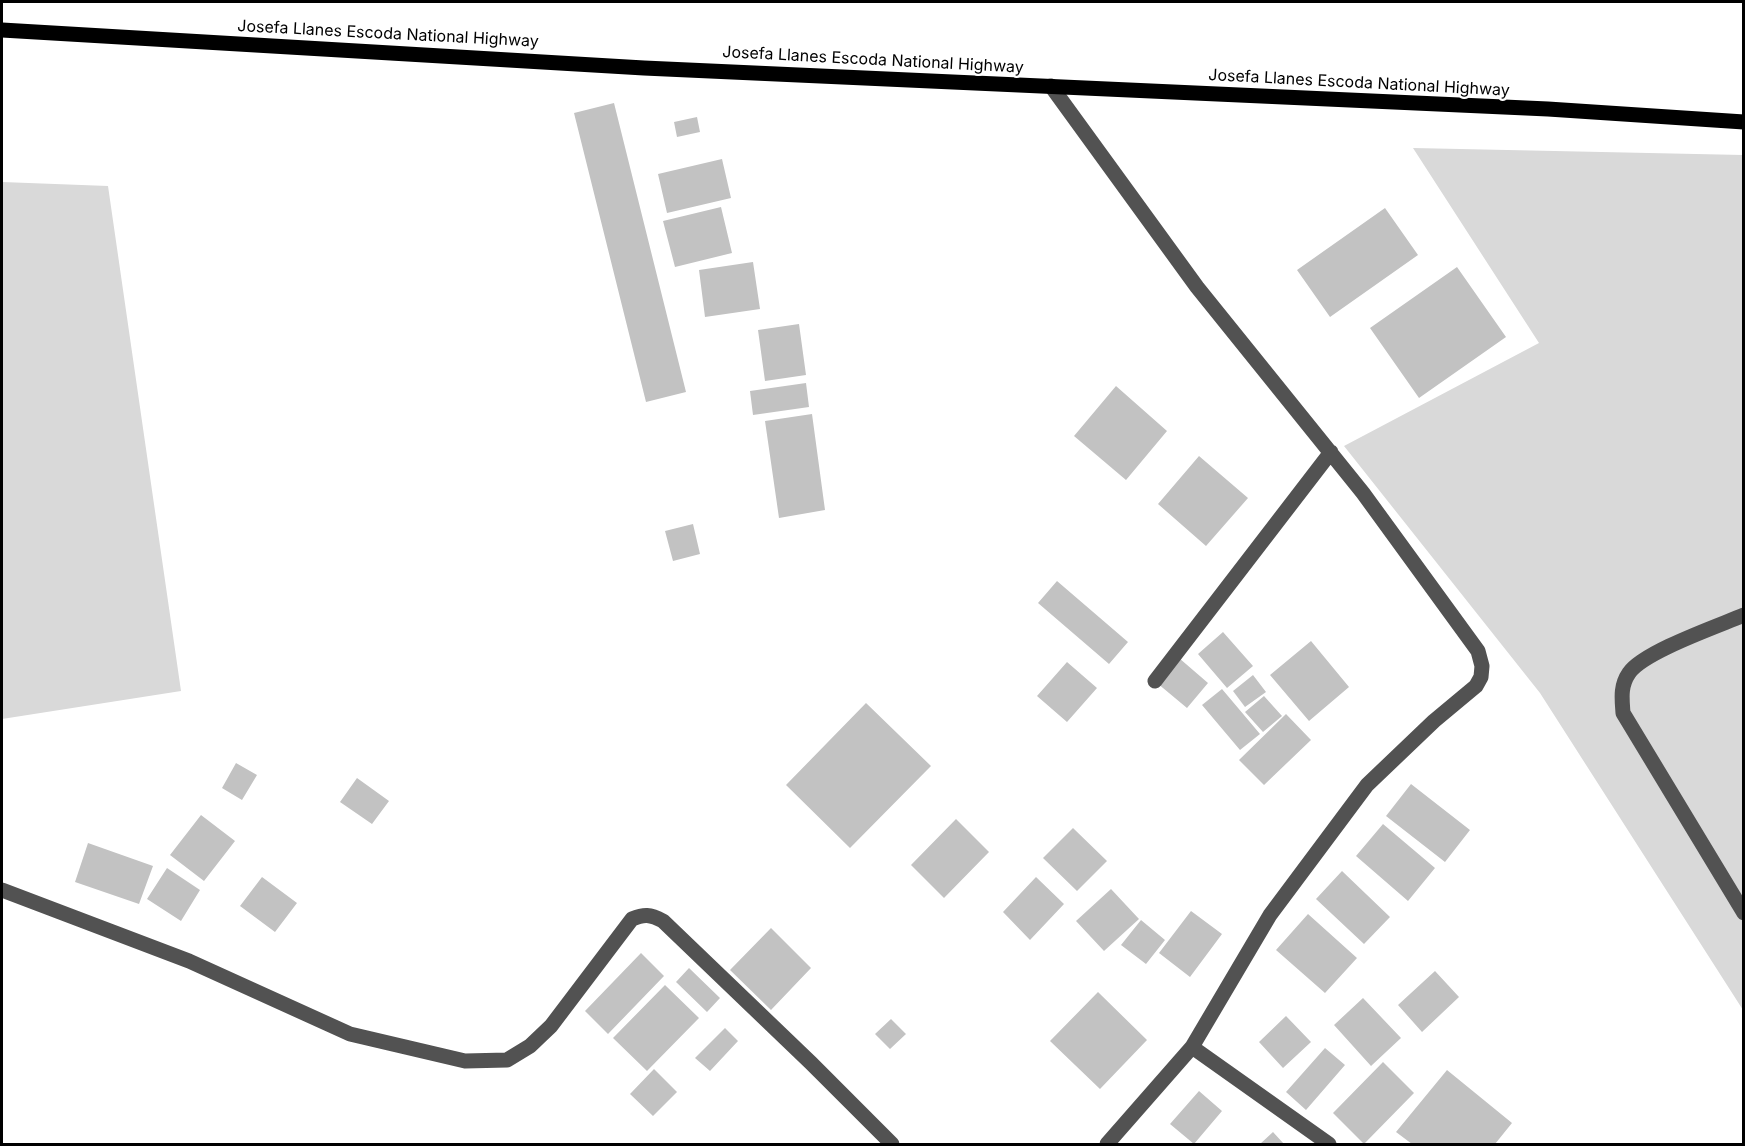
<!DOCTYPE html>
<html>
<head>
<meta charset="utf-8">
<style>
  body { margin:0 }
  #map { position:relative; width:1745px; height:1146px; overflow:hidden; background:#fff; font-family:Inter,sans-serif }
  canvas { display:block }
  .frame { position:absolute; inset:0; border:3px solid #000; pointer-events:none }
</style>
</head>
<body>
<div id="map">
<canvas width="1745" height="1146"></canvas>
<div class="frame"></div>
</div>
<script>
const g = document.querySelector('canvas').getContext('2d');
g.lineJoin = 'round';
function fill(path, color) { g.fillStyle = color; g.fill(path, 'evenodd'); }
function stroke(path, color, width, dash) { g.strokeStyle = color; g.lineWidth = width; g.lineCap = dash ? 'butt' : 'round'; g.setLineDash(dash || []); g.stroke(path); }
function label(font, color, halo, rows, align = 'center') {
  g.font = font + ' Inter,sans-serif'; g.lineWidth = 4.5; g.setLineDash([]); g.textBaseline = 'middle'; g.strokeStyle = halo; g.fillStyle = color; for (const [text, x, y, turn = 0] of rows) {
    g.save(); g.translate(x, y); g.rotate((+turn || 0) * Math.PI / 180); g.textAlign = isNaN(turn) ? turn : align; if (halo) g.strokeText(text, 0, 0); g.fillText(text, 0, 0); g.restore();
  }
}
fill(new Path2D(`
  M 1413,148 L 1743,155 L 1743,1010 L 1540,693 L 1344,446 L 1539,343 Z
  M 2,182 L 108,186 L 181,691 L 2,719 Z`), '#d9d9d9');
fill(new Path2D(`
  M 614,103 L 686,392 L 646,402 L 574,113 Z
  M 697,117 L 700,132 L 677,137 L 674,122 Z
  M 722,159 L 731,198 L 667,213 L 658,174 Z
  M 721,207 L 732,253 L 675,267 L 663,221 Z
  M 1385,208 L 1418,255 L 1330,317 L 1297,270 Z
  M 753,262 L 760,309 L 705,317 L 699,270 Z
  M 1457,267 L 1506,337 L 1419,398 L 1370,328 Z
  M 799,324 L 806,375 L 765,381 L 758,330 Z
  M 806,383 L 809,407 L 753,415 L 750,391 Z
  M 1116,386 L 1167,431 L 1126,480 L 1074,436 Z
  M 812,414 L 825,510 L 779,518 L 765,421 Z
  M 1199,456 L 1248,498 L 1206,546 L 1158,504 Z
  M 693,524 L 700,554 L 673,561 L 665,531 Z
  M 1057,581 L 1128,642 L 1109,664 L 1038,603 Z
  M 1223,632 L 1253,666 L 1227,688 L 1198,654 Z
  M 1311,641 L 1349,687 L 1309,721 L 1270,675 Z
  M 1179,658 L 1208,683 L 1187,708 L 1157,683 Z
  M 1067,662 L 1097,688 L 1067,722 L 1037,696 Z
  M 1253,675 L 1266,692 L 1245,707 L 1233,691 Z
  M 1222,689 L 1260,734 L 1240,750 L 1202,705 Z
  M 1264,696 L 1282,716 L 1263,732 L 1245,712 Z
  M 866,703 L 931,766 L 850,848 L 786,785 Z
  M 1286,714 L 1311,740 L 1264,785 L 1239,760 Z
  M 236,763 L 257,775 L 242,800 L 222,788 Z
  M 357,778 L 389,801 L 372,824 L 340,802 Z
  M 1411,784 L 1470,830 L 1445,862 L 1386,816 Z
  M 201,815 L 235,841 L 204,881 L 170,855 Z
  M 956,819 L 989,852 L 944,898 L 911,865 Z
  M 1383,824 L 1435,868 L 1408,901 L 1356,856 Z
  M 1073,828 L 1107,861 L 1077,891 L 1043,858 Z
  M 88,843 L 153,866 L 139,904 L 75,882 Z
  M 167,868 L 200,890 L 181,921 L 147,899 Z
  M 1342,871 L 1390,917 L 1364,944 L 1316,899 Z
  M 262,877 L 297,903 L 275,932 L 240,906 Z
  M 1036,877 L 1064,904 L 1030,940 L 1003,912 Z
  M 1111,889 L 1139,919 L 1104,951 L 1076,921 Z
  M 1191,911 L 1222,934 L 1190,977 L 1159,953 Z
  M 1308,914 L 1357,958 L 1325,993 L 1276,950 Z
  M 1141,920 L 1165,940 L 1146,964 L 1121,945 Z
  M 771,928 L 811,968 L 771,1010 L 730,970 Z
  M 641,953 L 664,976 L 608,1034 L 585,1011 Z
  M 689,968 L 720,998 L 707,1012 L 676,982 Z
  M 1435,971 L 1459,997 L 1422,1032 L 1398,1005 Z
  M 665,985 L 699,1018 L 647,1071 L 613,1038 Z
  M 1098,992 L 1147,1040 L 1100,1089 L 1050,1041 Z
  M 1363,998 L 1401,1038 L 1371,1066 L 1334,1025 Z
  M 1286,1016 L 1311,1042 L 1283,1068 L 1259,1042 Z
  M 891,1019 L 906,1034 L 890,1049 L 875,1034 Z
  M 725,1028 L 738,1041 L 710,1071 L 695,1058 Z
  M 1325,1048 L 1345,1065 L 1306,1110 L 1286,1092 Z
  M 1383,1062 L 1414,1093 L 1364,1144 L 1333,1113 Z
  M 654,1069 L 677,1092 L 653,1116 L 630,1094 Z
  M 1447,1070 L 1512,1123 L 1495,1144 L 1412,1144 L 1396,1132 Z
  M 1199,1091 L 1222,1111 L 1194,1144 L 1170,1124 Z
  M 1273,1132 L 1284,1144 L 1260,1144 Z`), '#c2c2c2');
stroke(new Path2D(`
  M 1051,86 L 1197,287 L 1363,493 L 1478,651 L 1482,666 L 1481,677 L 1476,686 L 1434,721 L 1367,785 L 1270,915 L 1192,1047 L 1107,1144
  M 1744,615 C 1718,626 1643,652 1629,673 C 1620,686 1622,699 1623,713 L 1744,913
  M 1155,681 L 1331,452
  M 2,890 L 189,961 L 350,1034 L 465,1061 L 507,1060 L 530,1046 L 551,1026 L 632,919 C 644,914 650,914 663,921 L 811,1063 L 892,1144
  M 1192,1047 L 1329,1144`), '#525252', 15);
stroke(new Path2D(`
  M 2,30 L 644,68 L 1548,109 L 1744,122`), '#000', 15);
label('16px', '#000', '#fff', [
  ["Josefa Llanes Escoda National Highway",388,34,3],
  ["Josefa Llanes Escoda National Highway",873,60,3],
  ["Josefa Llanes Escoda National Highway",1359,83,3]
]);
</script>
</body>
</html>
